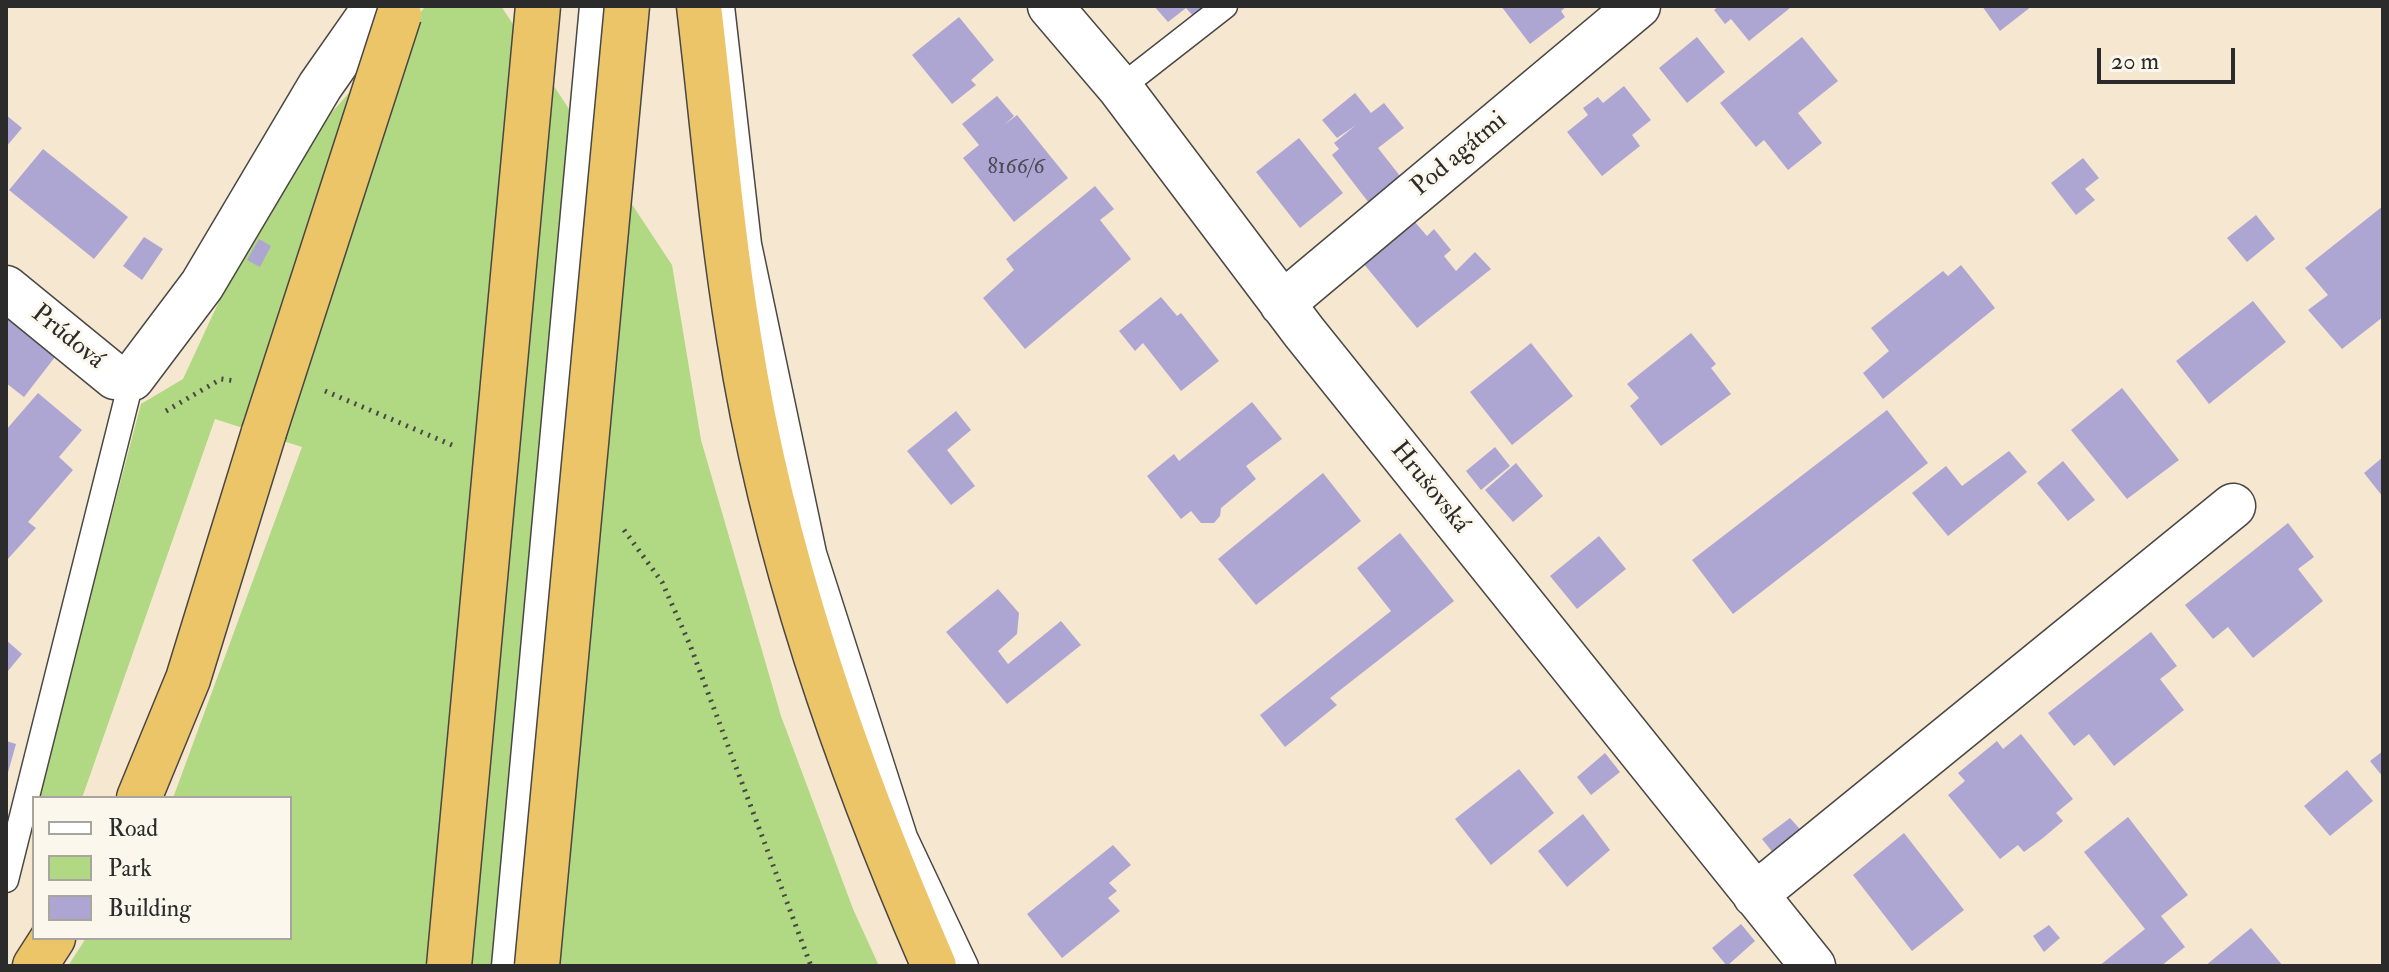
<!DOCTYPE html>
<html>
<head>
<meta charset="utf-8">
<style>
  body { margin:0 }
  #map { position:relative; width:2389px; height:972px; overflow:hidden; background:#f5e7d0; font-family:"IM FELL Double Pica",serif }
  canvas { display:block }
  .frame { position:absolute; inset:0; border:8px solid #2b2b2b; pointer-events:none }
  .legend { position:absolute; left:32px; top:796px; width:260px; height:144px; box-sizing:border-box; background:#fbf7ec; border:2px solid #a8a59f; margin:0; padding:10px 14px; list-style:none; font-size:24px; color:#2b2b2b }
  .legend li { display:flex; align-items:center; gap:16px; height:40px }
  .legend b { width:40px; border:2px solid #a8a59f }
  .scale { position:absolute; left:2097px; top:48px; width:138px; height:36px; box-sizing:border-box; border:4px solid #2b2b2b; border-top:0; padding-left:10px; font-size:24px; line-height:28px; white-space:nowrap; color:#2b2b2b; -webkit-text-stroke:6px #fbf7ec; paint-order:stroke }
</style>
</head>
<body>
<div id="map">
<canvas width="2389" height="972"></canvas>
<div class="frame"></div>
<ul class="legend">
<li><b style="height:10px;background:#fff"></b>Road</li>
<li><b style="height:22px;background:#b1d882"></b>Park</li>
<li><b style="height:22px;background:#aea6d2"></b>Building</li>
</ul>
<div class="scale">20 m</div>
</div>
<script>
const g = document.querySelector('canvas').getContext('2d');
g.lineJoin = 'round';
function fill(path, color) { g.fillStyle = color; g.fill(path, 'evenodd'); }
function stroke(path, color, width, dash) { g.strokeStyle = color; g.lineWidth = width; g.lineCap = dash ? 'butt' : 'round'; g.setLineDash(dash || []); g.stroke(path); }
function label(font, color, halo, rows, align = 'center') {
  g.font = font + ' "IM FELL Double Pica",serif'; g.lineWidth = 6; g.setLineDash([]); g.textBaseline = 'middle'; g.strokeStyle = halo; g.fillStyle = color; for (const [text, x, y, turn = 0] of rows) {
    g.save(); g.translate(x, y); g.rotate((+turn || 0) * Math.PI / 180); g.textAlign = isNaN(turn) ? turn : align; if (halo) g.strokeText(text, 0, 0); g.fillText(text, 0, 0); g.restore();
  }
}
fill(new Path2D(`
  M 426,6 L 501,6 L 672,265 L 701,440 L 781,716 L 853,909 L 879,966 L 68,966 L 86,938 L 290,938 L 290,798 L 173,798 L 302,447 L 215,419 L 82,798 L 37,798 L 141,404 L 183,379 L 279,172 Z`), '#b1d882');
fill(new Path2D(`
  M 1154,6 L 1207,6 L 1194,17 L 1186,8 L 1168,22 Z
  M 1501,6 L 1567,6 L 1561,11 L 1565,17 L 1530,44 Z
  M 1719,6 L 1788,6 L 1790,8 L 1749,41 L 1731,19 L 1725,24 L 1714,10 Z
  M 1982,6 L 2032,6 L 2000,31 Z
  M 959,17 L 994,60 L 971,80 L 976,85 L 952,104 L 912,55 Z
  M 1697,37 L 1725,72 L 1687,103 L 1659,68 Z
  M 1802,37 L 1838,81 L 1798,113 L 1822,143 L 1788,170 L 1764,140 L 1756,147 L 1720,103 Z
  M 1624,86 L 1651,120 L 1632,135 L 1640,146 L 1602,176 L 1567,132 L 1588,115 L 1583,108 L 1598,97 L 1603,103 Z
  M 1355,93 L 1371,113 L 1384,103 L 1404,128 L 1378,148 L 1400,176 L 1369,203 L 1332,155 L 1339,149 L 1334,143 L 1356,125 L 1337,138 L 1322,120 Z
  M 997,96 L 1014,116 L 1004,125 L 1017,115 L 1068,178 L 1014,222 L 963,158 L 979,145 L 962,124 Z
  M 6,115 L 22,128 L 6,147 Z
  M 1299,138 L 1343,193 L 1300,228 L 1256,172 Z
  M 43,149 L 128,217 L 94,259 L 9,190 Z
  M 2083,158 L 2099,178 L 2085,189 L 2095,200 L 2076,215 L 2051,183 Z
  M 1095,186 L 1114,209 L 1100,220 L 1131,259 L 1025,349 L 983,298 L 1014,270 L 1006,259 Z
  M 2383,206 L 2383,317 L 2342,349 L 2308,310 L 2328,295 L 2305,268 Z
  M 2256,215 L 2275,239 L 2247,262 L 2227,238 Z
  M 1414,221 L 1427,236 L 1434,229 L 1451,250 L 1444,256 L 1456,271 L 1475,252 L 1491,269 L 1417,328 L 1363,263 Z
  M 144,237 L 163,249 L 142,280 L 123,266 Z
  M 259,239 L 271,246 L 260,267 L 247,260 Z
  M 1961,265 L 1995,308 L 1883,399 L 1863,373 L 1889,351 L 1871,328 L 1943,271 L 1948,276 Z
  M 1161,297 L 1177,316 L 1181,313 L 1219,361 L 1181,391 L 1143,343 L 1135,351 L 1119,331 Z
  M 2253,301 L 2286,342 L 2209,404 L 2176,361 Z
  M 6,317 L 55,357 L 24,397 L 6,383 Z
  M 1691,333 L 1716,364 L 1711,368 L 1731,394 L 1661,446 L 1630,406 L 1639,398 L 1627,384 Z
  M 1531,343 L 1573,396 L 1512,445 L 1470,392 Z
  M 2122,388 L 2179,460 L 2127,499 L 2071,430 Z
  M 38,393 L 82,430 L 59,457 L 73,470 L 28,522 L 36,528 L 6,561 L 6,430 Z
  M 1252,402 L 1282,439 L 1246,466 L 1256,479 L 1221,508 L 1220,516 L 1214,523 L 1201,523 L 1191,511 L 1181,519 L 1147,476 L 1174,454 L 1179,461 Z
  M 1887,410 L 1928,463 L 1733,614 L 1692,560 Z
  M 956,411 L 971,430 L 947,450 L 975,486 L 951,505 L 907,451 Z
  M 1495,447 L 1510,466 L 1481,490 L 1466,471 Z
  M 2009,451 L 2027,472 L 1948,536 L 1912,493 L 1946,466 L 1962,486 Z
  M 2383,457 L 2383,497 L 2364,473 Z
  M 2063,461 L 2095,500 L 2068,521 L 2037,483 Z
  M 1516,463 L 1543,496 L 1513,522 L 1485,490 Z
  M 1323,473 L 1361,521 L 1256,605 L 1218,559 Z
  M 2288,523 L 2314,557 L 2298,569 L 2323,601 L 2253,658 L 2228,627 L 2213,639 L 2185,605 Z
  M 1400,533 L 1454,601 L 1330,698 L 1337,705 L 1285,747 L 1260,715 L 1391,611 L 1357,568 Z
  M 1599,536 L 1626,569 L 1577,609 L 1550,576 Z
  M 998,589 L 1019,613 L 1017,634 L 998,651 L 1008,664 L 1061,621 L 1081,645 L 1007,704 L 946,632 Z
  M 2151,632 L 2177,666 L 2160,679 L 2184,710 L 2114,766 L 2089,734 L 2074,746 L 2048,713 Z
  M 6,640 L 22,654 L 8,671 L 6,669 Z
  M 2021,734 L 2073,799 L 2056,813 L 2063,821 L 2043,838 L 2024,852 L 2018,845 L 2000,859 L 1948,795 L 1965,781 L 1958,773 L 1997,741 L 2003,749 Z
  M 6,741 L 16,744 L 7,776 L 6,776 Z
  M 2383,751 L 2383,777 L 2370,761 Z
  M 1605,753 L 1620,772 L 1591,795 L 1577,777 Z
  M 1519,769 L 1554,813 L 1491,865 L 1455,819 Z
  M 2347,770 L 2373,801 L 2330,836 L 2304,806 Z
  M 1583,814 L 1610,850 L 1567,887 L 1538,851 Z
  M 2128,817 L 2188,895 L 2161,916 L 2185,947 L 2161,966 L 2099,966 L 2145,929 L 2084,852 Z
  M 1790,818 L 1806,836 L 1778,859 L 1762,839 Z
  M 1904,833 L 1964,910 L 1912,951 L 1853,875 Z
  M 1113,845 L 1131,865 L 1109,883 L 1117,891 L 1108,898 L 1120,911 L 1062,958 L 1027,914 Z
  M 1741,924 L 1755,941 L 1727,966 L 1712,948 Z
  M 2049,925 L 2060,938 L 2044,952 L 2033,936 Z
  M 2251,928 L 2283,966 L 2205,966 Z`), '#aea6d2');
const lane = new Path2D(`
  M 722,6 L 749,244 L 814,553 L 905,837 L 966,966
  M 1120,88 L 1225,6
  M 6,880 L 132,378
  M 504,966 L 592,6`);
const street = new Path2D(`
  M 1050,6 L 1120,88 L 1304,332 L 1813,966
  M 6,288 L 115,377 L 132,378 L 202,285 L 320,86 L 376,6
  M 1282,304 L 1638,6
  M 1755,895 L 2233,506`);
const highway = new Path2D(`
  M 699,6 C 712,116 721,227 739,337 C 773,555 846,764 934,966
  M 139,798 L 188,679 L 264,432
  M 35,966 L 53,938`);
stroke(lane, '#494744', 27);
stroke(street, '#494744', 47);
stroke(highway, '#494744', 47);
stroke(new Path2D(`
  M 325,391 L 452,445
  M 166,411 L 221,379 L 236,381
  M 624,530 L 662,582 L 690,645 L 811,966`), '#494744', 5, [2, 6]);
stroke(lane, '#fff', 24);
stroke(street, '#fff', 44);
stroke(highway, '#edc569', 44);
const highwayBridge = new Path2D(`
  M 264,432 L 399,15
  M 449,966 L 538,6
  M 537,966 L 627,6`);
stroke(highwayBridge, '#494744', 47, []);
stroke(highwayBridge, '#edc569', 44);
label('22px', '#4c4a55', null, [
  ["8166/6",1016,168]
]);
label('26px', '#2b2b2b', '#fbf7ec', [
  ["Pod agátmi",1460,155,-40],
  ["Prúdová",67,338,39],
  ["Hrušovská",1429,488,51]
]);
</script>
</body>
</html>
